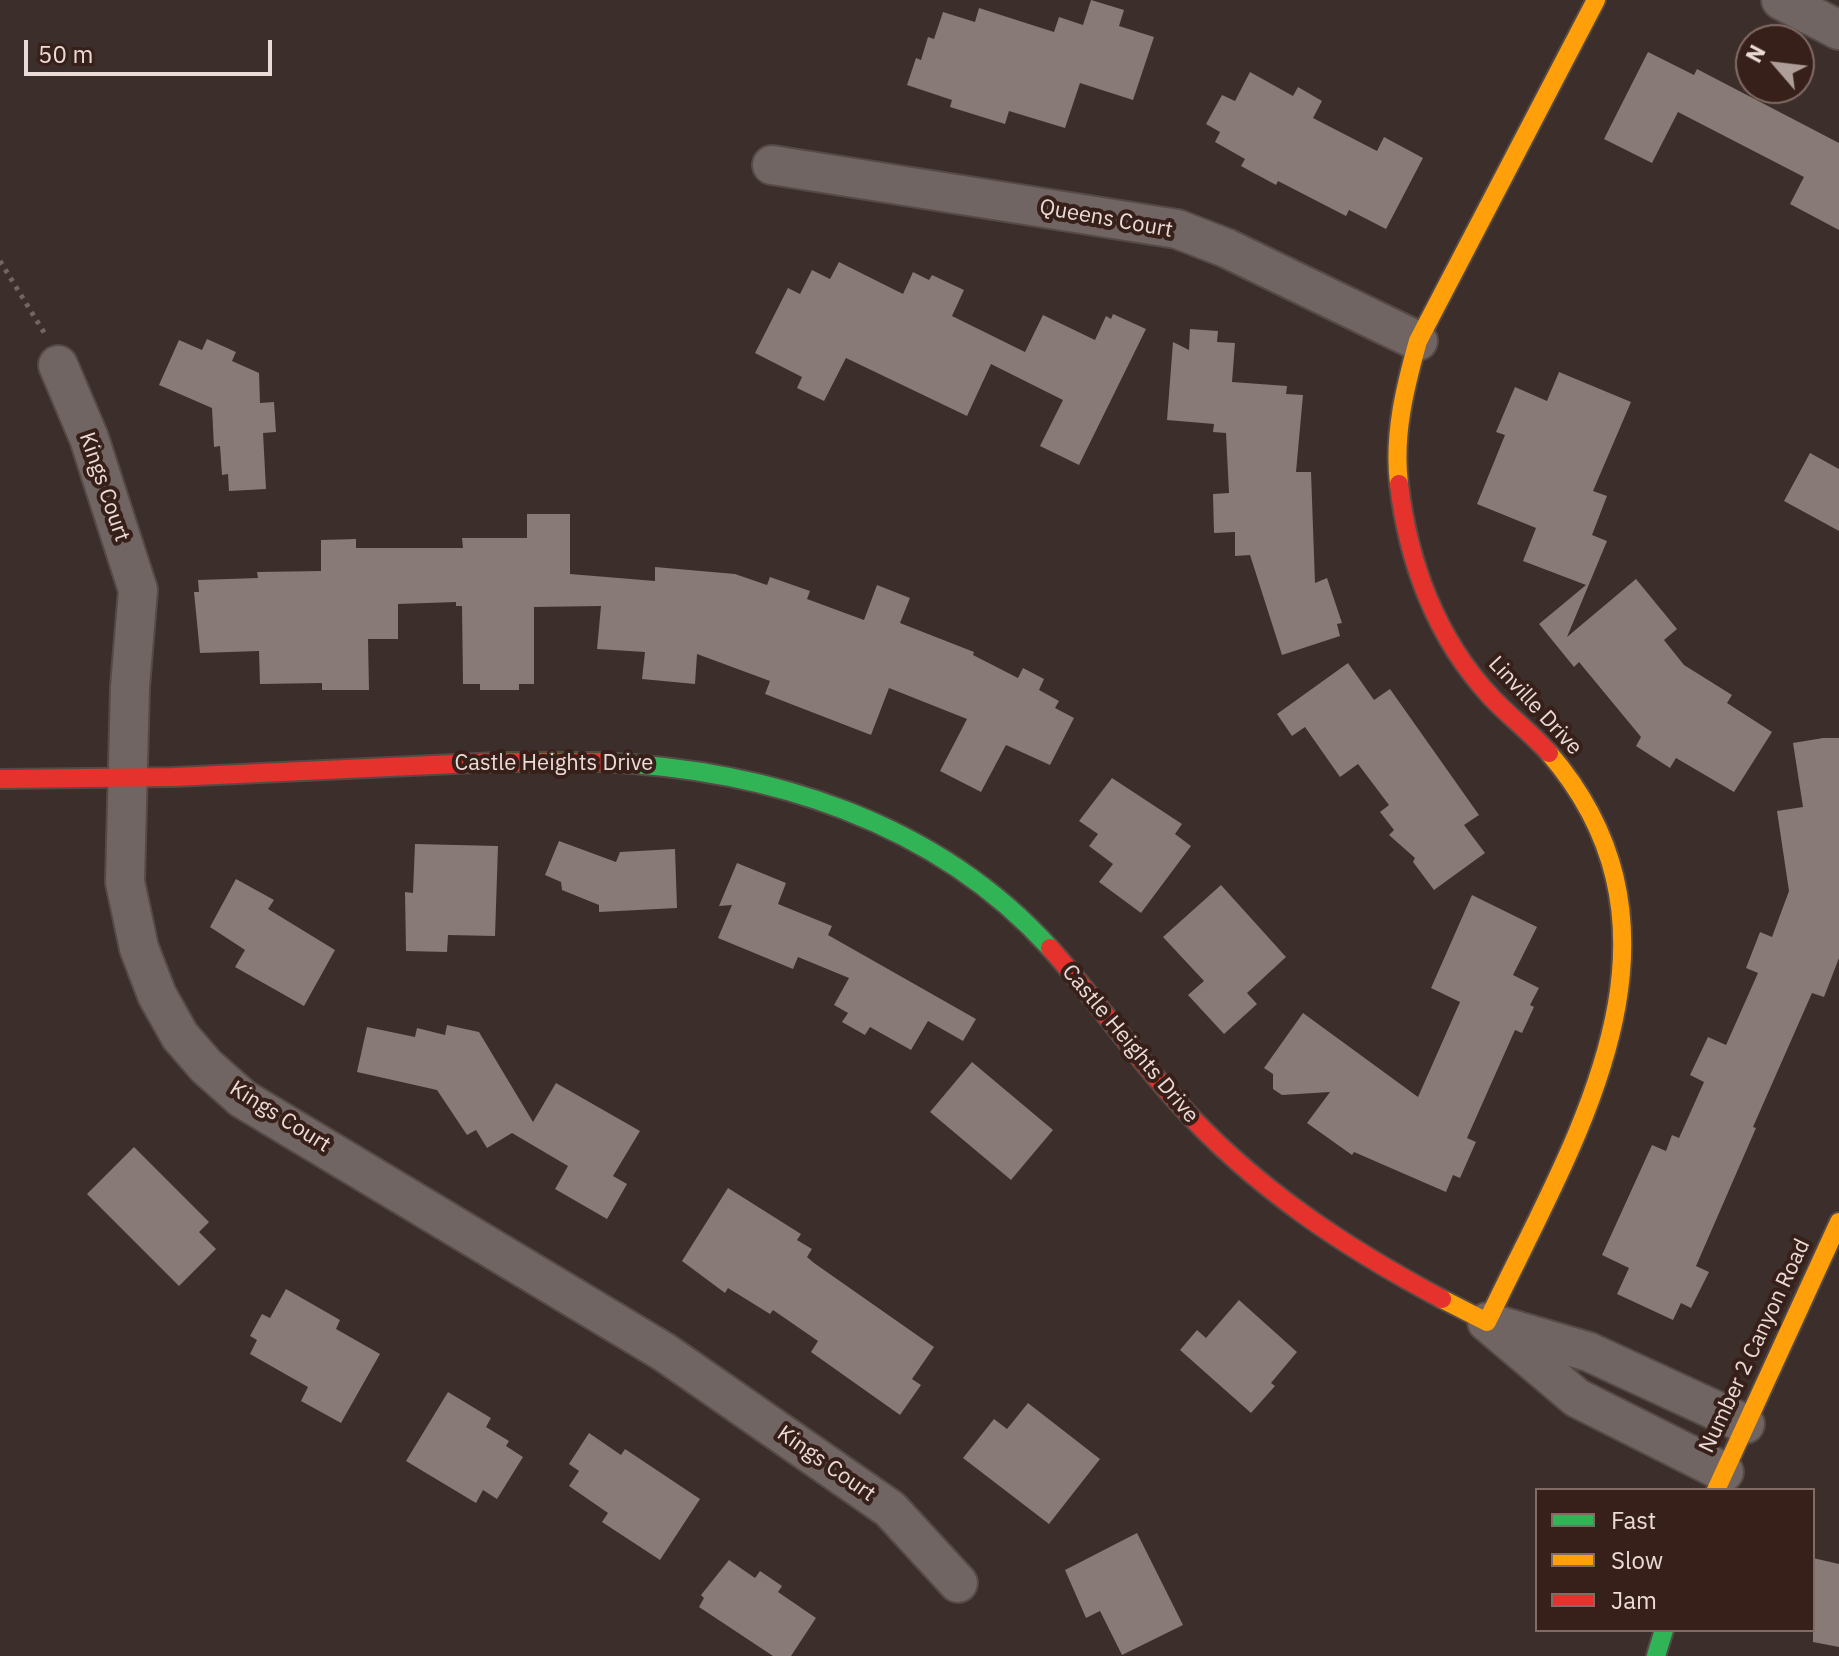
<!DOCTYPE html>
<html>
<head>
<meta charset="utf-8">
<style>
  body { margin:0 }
  #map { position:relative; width:1839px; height:1656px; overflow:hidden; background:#3c2e2a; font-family:"IBM Plex Sans",sans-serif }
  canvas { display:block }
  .legend { position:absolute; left:1535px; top:1488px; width:280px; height:144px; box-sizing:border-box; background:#38201a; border:2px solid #806b65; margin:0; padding:10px 14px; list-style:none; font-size:24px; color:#ebdbd6 }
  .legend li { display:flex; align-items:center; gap:16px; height:40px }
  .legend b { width:40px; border:2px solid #806b65 }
  .north { position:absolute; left:1735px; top:24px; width:80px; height:80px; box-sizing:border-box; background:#38201a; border:2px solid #806b65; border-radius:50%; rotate:298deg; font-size:22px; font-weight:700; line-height:32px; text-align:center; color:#ebdbd6 }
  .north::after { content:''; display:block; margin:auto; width:28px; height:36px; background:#ae9e9a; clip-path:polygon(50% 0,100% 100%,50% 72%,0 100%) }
  .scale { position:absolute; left:24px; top:40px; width:248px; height:36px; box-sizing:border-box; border:4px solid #ebdbd6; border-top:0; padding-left:10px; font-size:24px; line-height:28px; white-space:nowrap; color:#ebdbd6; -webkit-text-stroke:6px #38201a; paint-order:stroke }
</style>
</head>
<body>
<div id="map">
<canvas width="1839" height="1656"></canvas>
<ul class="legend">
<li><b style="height:10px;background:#30b455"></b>Fast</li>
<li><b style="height:10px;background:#ff9f0a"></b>Slow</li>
<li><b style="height:10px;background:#e5322d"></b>Jam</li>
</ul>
<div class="north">N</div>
<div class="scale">50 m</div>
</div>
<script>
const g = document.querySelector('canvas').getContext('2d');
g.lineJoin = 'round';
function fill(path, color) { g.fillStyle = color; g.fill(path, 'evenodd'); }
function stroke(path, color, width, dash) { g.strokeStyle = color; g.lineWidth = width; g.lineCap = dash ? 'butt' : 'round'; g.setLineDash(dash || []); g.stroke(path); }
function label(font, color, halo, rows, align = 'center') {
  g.font = font + ' "IBM Plex Sans",sans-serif'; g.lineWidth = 8; g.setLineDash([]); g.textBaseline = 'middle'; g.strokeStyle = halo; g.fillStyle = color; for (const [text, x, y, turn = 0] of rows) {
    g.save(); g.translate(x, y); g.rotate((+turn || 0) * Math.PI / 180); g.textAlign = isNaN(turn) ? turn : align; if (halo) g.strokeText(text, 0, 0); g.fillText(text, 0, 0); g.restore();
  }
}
fill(new Path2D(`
  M 1091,0 L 1124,10 L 1119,26 L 1154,37 L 1133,100 L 1080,83 L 1065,128 L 1009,111 L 1005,124 L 950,107 L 952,100 L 907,85 L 916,58 L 921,60 L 928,37 L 934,39 L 943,12 L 975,22 L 979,8 L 1054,32 L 1059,17 L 1083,25 Z
  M 1648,52 L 1694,75 L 1697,69 L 1839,143 L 1839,230 L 1790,204 L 1804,177 L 1678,112 L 1652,163 L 1604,139 Z
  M 1250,72 L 1293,96 L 1298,87 L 1322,101 L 1313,118 L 1377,151 L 1384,137 L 1423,158 L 1386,229 L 1349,210 L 1346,216 L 1278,181 L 1276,185 L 1241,166 L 1245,159 L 1215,142 L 1220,132 L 1206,124 L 1222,95 L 1235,101 Z
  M 839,262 L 903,294 L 913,272 L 929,280 L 932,275 L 964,290 L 952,316 L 1025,352 L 1043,315 L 1095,340 L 1106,316 L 1111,319 L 1113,314 L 1146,329 L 1079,465 L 1040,446 L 1063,400 L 991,364 L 967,416 L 846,358 L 824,401 L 797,388 L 802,377 L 755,353 L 788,288 L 800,294 L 812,270 L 830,279 Z
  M 1190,329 L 1218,331 L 1217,342 L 1235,343 L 1232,382 L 1287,386 L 1286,394 L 1303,395 L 1296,472 L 1311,472 L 1315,583 L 1327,578 L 1342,623 L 1337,624 L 1340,636 L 1282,655 L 1250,555 L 1235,556 L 1235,532 L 1214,533 L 1213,494 L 1229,493 L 1226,433 L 1213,432 L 1214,424 L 1167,420 L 1173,342 L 1189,350 Z
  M 207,339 L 236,352 L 232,361 L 259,373 L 260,403 L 274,402 L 276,432 L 263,433 L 266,489 L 229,491 L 228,474 L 222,475 L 220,446 L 214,447 L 212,408 L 159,385 L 179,340 L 202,350 Z
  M 1559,372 L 1631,402 L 1593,491 L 1607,496 L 1592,535 L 1607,541 L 1567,637 L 1636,579 L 1677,629 L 1664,640 L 1684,665 L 1732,695 L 1727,703 L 1772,732 L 1734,792 L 1676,758 L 1670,768 L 1636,746 L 1641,737 L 1579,662 L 1574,667 L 1539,624 L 1586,585 L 1523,561 L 1536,528 L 1477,504 L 1505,435 L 1496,432 L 1515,387 L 1547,401 Z
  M 1810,453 L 1839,469 L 1839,531 L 1784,501 Z
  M 527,514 L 570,514 L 570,574 L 655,581 L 655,567 L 735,574 L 767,585 L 770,577 L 810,591 L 807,599 L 864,620 L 877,585 L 910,598 L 900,623 L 974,652 L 973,655 L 1018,678 L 1023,668 L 1044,679 L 1039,690 L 1059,701 L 1055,708 L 1074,718 L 1050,765 L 1006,745 L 981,792 L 940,771 L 967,719 L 889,688 L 871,735 L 765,694 L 770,681 L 697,654 L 695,684 L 642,679 L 645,652 L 597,649 L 601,606 L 534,607 L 534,684 L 519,684 L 519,690 L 480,690 L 480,684 L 463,684 L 462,606 L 456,606 L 456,602 L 398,604 L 398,639 L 368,639 L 369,690 L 322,690 L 322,683 L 260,684 L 259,651 L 200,653 L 194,592 L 199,592 L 198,580 L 258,578 L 257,572 L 321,571 L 321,540 L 356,539 L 356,548 L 463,548 L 462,538 L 527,538 Z
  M 1348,663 L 1374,700 L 1390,689 L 1479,815 L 1464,825 L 1485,853 L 1434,890 L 1413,862 L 1415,858 L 1389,835 L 1394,830 L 1380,812 L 1389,805 L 1358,764 L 1340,777 L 1305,727 L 1292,736 L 1277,714 Z
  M 1823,738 L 1839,738 L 1839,958 L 1824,997 L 1812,993 L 1753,1127 L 1756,1128 L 1696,1266 L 1709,1272 L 1691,1308 L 1681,1303 L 1673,1320 L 1617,1294 L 1629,1268 L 1602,1255 L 1652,1145 L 1666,1151 L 1672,1135 L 1679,1138 L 1704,1082 L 1690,1075 L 1708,1037 L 1726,1045 L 1758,973 L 1746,968 L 1760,932 L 1772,937 L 1789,891 L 1777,811 L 1803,807 L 1793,743 Z
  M 1112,778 L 1182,824 L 1175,834 L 1191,846 L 1141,913 L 1099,882 L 1113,864 L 1089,846 L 1098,834 L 1079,821 Z
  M 559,841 L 616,862 L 620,852 L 675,849 L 677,908 L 599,912 L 599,905 L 562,890 L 561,882 L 545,875 Z
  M 415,844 L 498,846 L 495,936 L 448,935 L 447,952 L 406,951 L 405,892 L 413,893 Z
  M 737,863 L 786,883 L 778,904 L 832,926 L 828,935 L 976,1019 L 963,1041 L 928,1021 L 911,1050 L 870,1027 L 865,1035 L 842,1022 L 848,1013 L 834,1005 L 849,978 L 798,957 L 793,969 L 718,938 L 732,905 L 719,906 Z
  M 236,879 L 274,900 L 268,909 L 335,950 L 304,1006 L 235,967 L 245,950 L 210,927 Z
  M 1221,885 L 1286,957 L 1247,993 L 1257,1004 L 1224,1034 L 1188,995 L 1204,981 L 1163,937 Z
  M 1472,895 L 1537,927 L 1513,975 L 1539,988 L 1530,1005 L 1534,1007 L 1522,1033 L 1515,1030 L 1467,1138 L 1476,1142 L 1460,1178 L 1453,1175 L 1446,1192 L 1354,1152 L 1352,1155 L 1307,1123 L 1330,1092 L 1282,1095 L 1273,1089 L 1273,1074 L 1264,1068 L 1303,1013 L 1418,1097 L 1460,1002 L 1431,988 Z
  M 447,1025 L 479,1032 L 533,1122 L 556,1083 L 640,1131 L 613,1176 L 627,1184 L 607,1219 L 555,1189 L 568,1166 L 512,1133 L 487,1148 L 476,1130 L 467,1135 L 437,1090 L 357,1072 L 367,1027 L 415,1037 L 417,1028 L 445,1035 Z
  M 972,1062 L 1053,1130 L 1011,1180 L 930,1112 Z
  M 134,1147 L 209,1222 L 199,1232 L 216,1249 L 179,1286 L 87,1194 Z
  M 728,1188 L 801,1234 L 797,1240 L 812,1249 L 807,1257 L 814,1263 L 934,1347 L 912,1379 L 921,1385 L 900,1415 L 811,1352 L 818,1341 L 773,1310 L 770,1314 L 728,1288 L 725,1293 L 682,1261 Z
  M 286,1289 L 340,1320 L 336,1329 L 380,1354 L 341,1423 L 301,1401 L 308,1387 L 250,1354 L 257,1340 L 250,1336 L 262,1314 L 270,1318 Z
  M 1239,1300 L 1297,1352 L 1271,1383 L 1275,1386 L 1251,1413 L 1180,1350 L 1197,1330 L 1206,1338 Z
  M 448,1392 L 491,1418 L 486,1427 L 509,1441 L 506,1446 L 523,1457 L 497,1499 L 483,1490 L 476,1503 L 406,1461 Z
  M 1028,1403 L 1100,1459 L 1049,1524 L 963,1458 L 994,1419 L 1007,1429 Z
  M 589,1433 L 621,1455 L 625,1449 L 700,1499 L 660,1560 L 602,1522 L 608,1513 L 569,1486 L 579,1471 L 569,1464 Z
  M 1137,1533 L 1183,1625 L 1122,1655 L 1100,1611 L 1086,1618 L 1065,1570 Z
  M 1813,1558 L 1839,1564 L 1839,1647 L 1813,1642 Z
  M 729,1560 L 755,1578 L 760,1571 L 782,1586 L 778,1592 L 816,1618 L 791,1656 L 773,1656 L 699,1607 L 704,1598 L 701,1595 Z`), '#877a77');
const street = new Path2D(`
  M 1781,0 L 1839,30
  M 772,165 L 1177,229 L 1226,248 L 1418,341
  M 58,365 L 89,438 L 138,590 L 130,687 L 125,882 L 139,948 L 157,995 L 180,1036 L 206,1066 L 243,1099 L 664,1352 L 890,1509 L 958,1583
  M 1724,1472 L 1577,1398 L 1487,1322 L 1589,1352 L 1745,1424`);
const fast = new Path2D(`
  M 600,762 C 767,769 935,821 1050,948
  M 1656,1656 L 1664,1630`);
const slow = new Path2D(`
  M 1399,484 C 1393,435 1405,387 1418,341 L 1596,0
  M 1442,1299 L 1487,1322 C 1573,1141 1707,937 1549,753
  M 1716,1490 L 1839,1222`);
const jam = new Path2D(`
  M 1399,484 C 1408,562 1436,638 1491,697 C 1509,716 1531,733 1549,753
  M 0,779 L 174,777 L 497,762 L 600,762
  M 1050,948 C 1095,998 1133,1054 1179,1104 C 1254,1187 1344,1247 1442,1299`);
stroke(street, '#564a46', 42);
stroke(fast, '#564a46', 22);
stroke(slow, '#564a46', 22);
stroke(jam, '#564a46', 22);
stroke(new Path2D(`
  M 0,261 L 45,334`), '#716663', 5, [4, 6]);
stroke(street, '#706562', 38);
stroke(fast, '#30b455', 18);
stroke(slow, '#ff9f0a', 18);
stroke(jam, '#e5322d', 18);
label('22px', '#ebdbd6', '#38201a', [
  ["Queens Court",1106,219,10],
  ["Kings Court",104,487,71],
  ["Linville Drive",1535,706,47],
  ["Castle Heights Drive",554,764],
  ["Castle Heights Drive",1130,1044,50],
  ["Kings Court",280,1117,32],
  ["Number 2 Canyon Road",1755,1346,-65],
  ["Kings Court",826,1464,35]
]);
</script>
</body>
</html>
